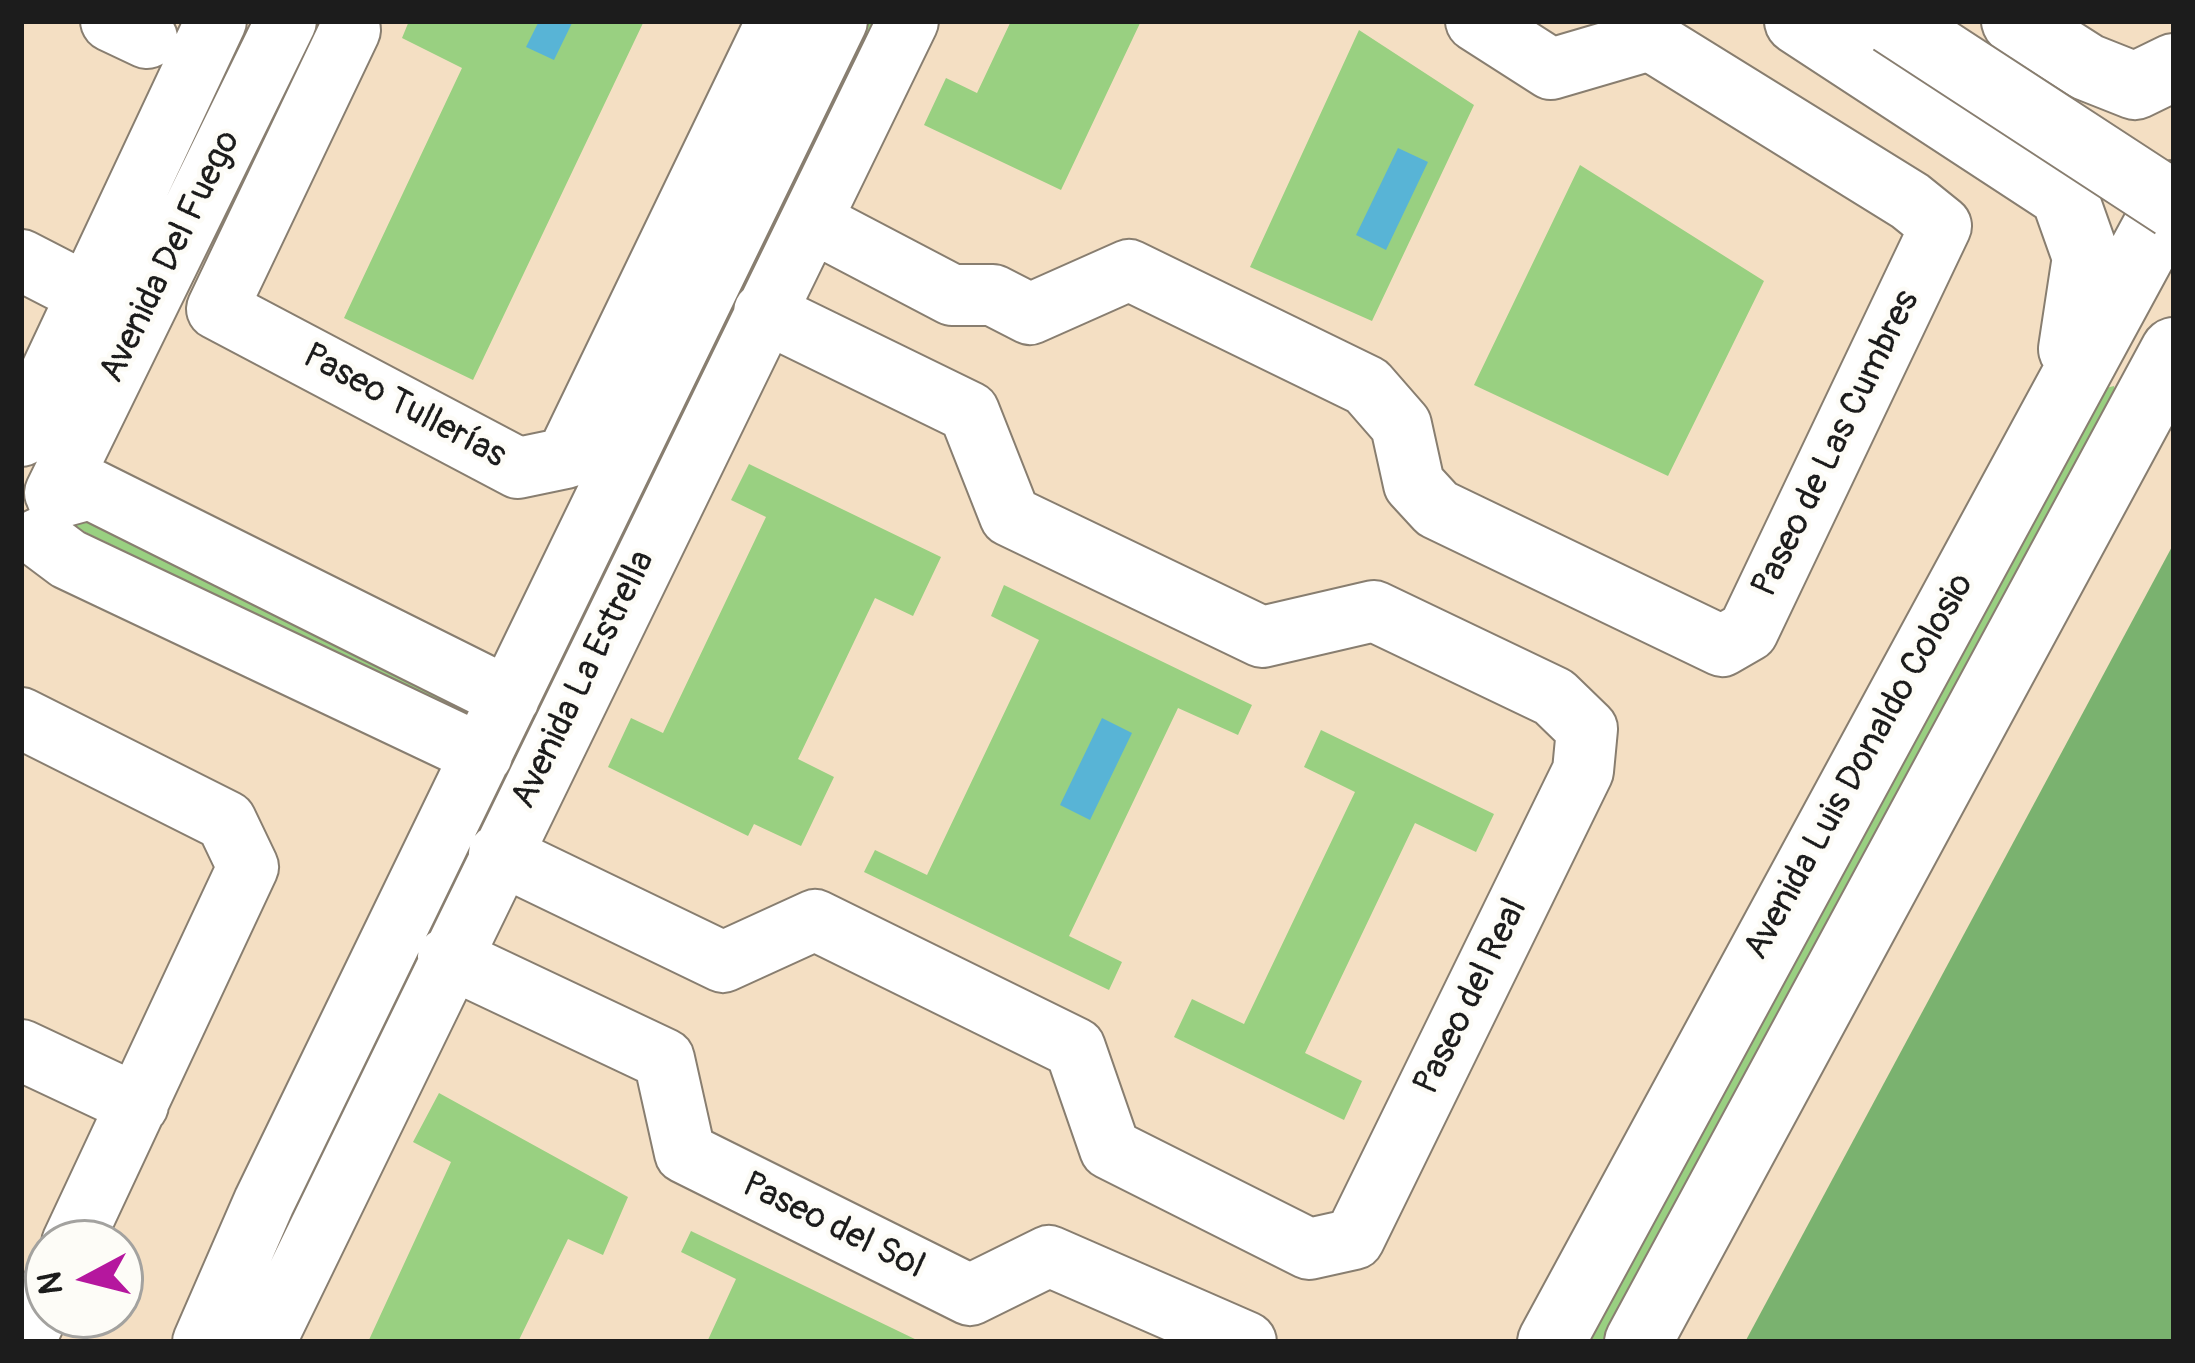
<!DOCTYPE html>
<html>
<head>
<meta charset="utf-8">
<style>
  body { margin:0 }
  #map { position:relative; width:2195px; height:1363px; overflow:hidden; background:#f4dfc3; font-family:Pangolin,sans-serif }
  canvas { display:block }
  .frame { position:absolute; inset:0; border:24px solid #1c1c1c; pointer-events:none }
  .north { position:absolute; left:24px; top:1219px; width:120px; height:120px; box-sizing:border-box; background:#fdfcf7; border:3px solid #a3a29f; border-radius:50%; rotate:263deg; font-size:33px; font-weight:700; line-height:48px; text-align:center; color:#1c1c1c }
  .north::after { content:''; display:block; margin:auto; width:42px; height:54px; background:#b5179e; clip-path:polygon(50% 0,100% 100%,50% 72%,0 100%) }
</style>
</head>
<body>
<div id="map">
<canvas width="2195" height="1363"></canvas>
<div class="frame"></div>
<div class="north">N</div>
</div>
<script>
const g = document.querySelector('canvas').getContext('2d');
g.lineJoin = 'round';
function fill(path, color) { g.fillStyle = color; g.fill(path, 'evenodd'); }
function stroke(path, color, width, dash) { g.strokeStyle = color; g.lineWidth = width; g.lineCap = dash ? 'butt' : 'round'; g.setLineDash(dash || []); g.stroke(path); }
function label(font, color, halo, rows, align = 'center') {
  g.font = font + ' Pangolin,sans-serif'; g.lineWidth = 9; g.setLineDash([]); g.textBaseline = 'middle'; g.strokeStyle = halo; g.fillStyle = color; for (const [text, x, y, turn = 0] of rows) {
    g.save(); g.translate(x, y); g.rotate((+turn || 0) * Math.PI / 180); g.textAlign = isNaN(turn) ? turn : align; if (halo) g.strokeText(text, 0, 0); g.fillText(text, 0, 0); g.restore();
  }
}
fill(new Path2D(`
  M 409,21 L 644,21 L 473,380 L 344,318 L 462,68 L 402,38 Z
  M 858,21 L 882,21 L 584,631 L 571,636 Z
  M 1011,21 L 1141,21 L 1061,190 L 924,125 L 946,78 L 977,93 Z
  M 1359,30 L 1474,105 L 1372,321 L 1250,267 Z
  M 1580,165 L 1764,281 L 1668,476 L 1474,385 Z
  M 2114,386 L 2119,407 L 1605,1342 L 1574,1342 L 2094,391 Z
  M 749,464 L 941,557 L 913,616 L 875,598 L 798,759 L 834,777 L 801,846 L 754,824 L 748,836 L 608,767 L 631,718 L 663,733 L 766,517 L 731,500 Z
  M 81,514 L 469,711 L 460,714 L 75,527 L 74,517 Z
  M 1004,585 L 1252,705 L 1238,735 L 1178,708 L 1069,936 L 1122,962 L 1109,990 L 864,872 L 875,850 L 927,875 L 1039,640 L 991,616 Z
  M 1321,730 L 1494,814 L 1476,852 L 1415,823 L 1305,1053 L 1362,1081 L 1344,1120 L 1174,1037 L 1192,999 L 1244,1024 L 1355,792 L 1304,767 Z
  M 439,1093 L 628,1197 L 603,1255 L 568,1239 L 518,1342 L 368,1342 L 451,1162 L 413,1142 Z
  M 691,1231 L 921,1342 L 707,1342 L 736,1279 L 681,1252 Z`), '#99d081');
fill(new Path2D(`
  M 2174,543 L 2174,1342 L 1745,1342 Z`), '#7ab26f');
fill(new Path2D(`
  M 539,21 L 573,21 L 554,60 L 526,47 Z
  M 1398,148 L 1428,162 L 1386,250 L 1356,235 Z
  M 1102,718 L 1132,733 L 1090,820 L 1060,805 Z`), '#58b4d6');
const minor = new Path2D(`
  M 111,21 L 147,38
  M 350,30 L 217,309 L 518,468 L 566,458 L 777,21
  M 811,221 L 952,295 L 993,295 L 1030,314 L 1129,270 L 1367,386 L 1401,425 L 1414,484 L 1437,509 L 1722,646 L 1748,631 L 1941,226 L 1910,201 L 1650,40 L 1551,69 L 1476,21
  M 21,260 L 87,294
  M 21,436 L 216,21
  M 55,493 L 286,21
  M 57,498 L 90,489 L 509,698
  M 40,538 L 68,559 L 482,755
  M 21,718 L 226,821 L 248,867 L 72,1243
  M 499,854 L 723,962 L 815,920 L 1075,1048 L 1110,1149 L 1309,1249 L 1354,1239 L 1583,771 L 1587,729 L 1554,697 L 1374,611 L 1262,637 L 1010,516 L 969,412 L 764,312
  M 448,957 L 664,1059 L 685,1153 L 970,1295 L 1049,1256 L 1246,1342
  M 21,1050 L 138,1105
  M 24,1342 L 48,1292
  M 203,1342 L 264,1202 L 837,21
  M 265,1342 L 908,21`);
const major = new Path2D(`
  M 1798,21 L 2064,195 L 2086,257 L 2072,349
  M 2015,21 L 2087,67 L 2135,86 L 2174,67
  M 1551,1342 L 2174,194
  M 1638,1342 L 2174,351`);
stroke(minor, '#887e70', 64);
stroke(major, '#887e70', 70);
stroke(minor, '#fff', 60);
stroke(major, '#fff', 66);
const majorBridge = new Path2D(`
  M 1892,21 L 2174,205`);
stroke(majorBridge, '#887e70', 70, []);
stroke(majorBridge, '#fff', 66);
label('36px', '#1c1c1c', '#fdfcf7', [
  ["Avenida Del Fuego",171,257,-64],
  ["Paseo Tullerías",404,407,28],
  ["Paseo de Las Cumbres",1837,444,-64],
  ["Avenida La Estrella",584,680,-64],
  ["Avenida Luis Donaldo Colosio",1860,767,-61],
  ["Paseo del Real",1472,997,-64],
  ["Paseo del Sol",833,1227,26]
]);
</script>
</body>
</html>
